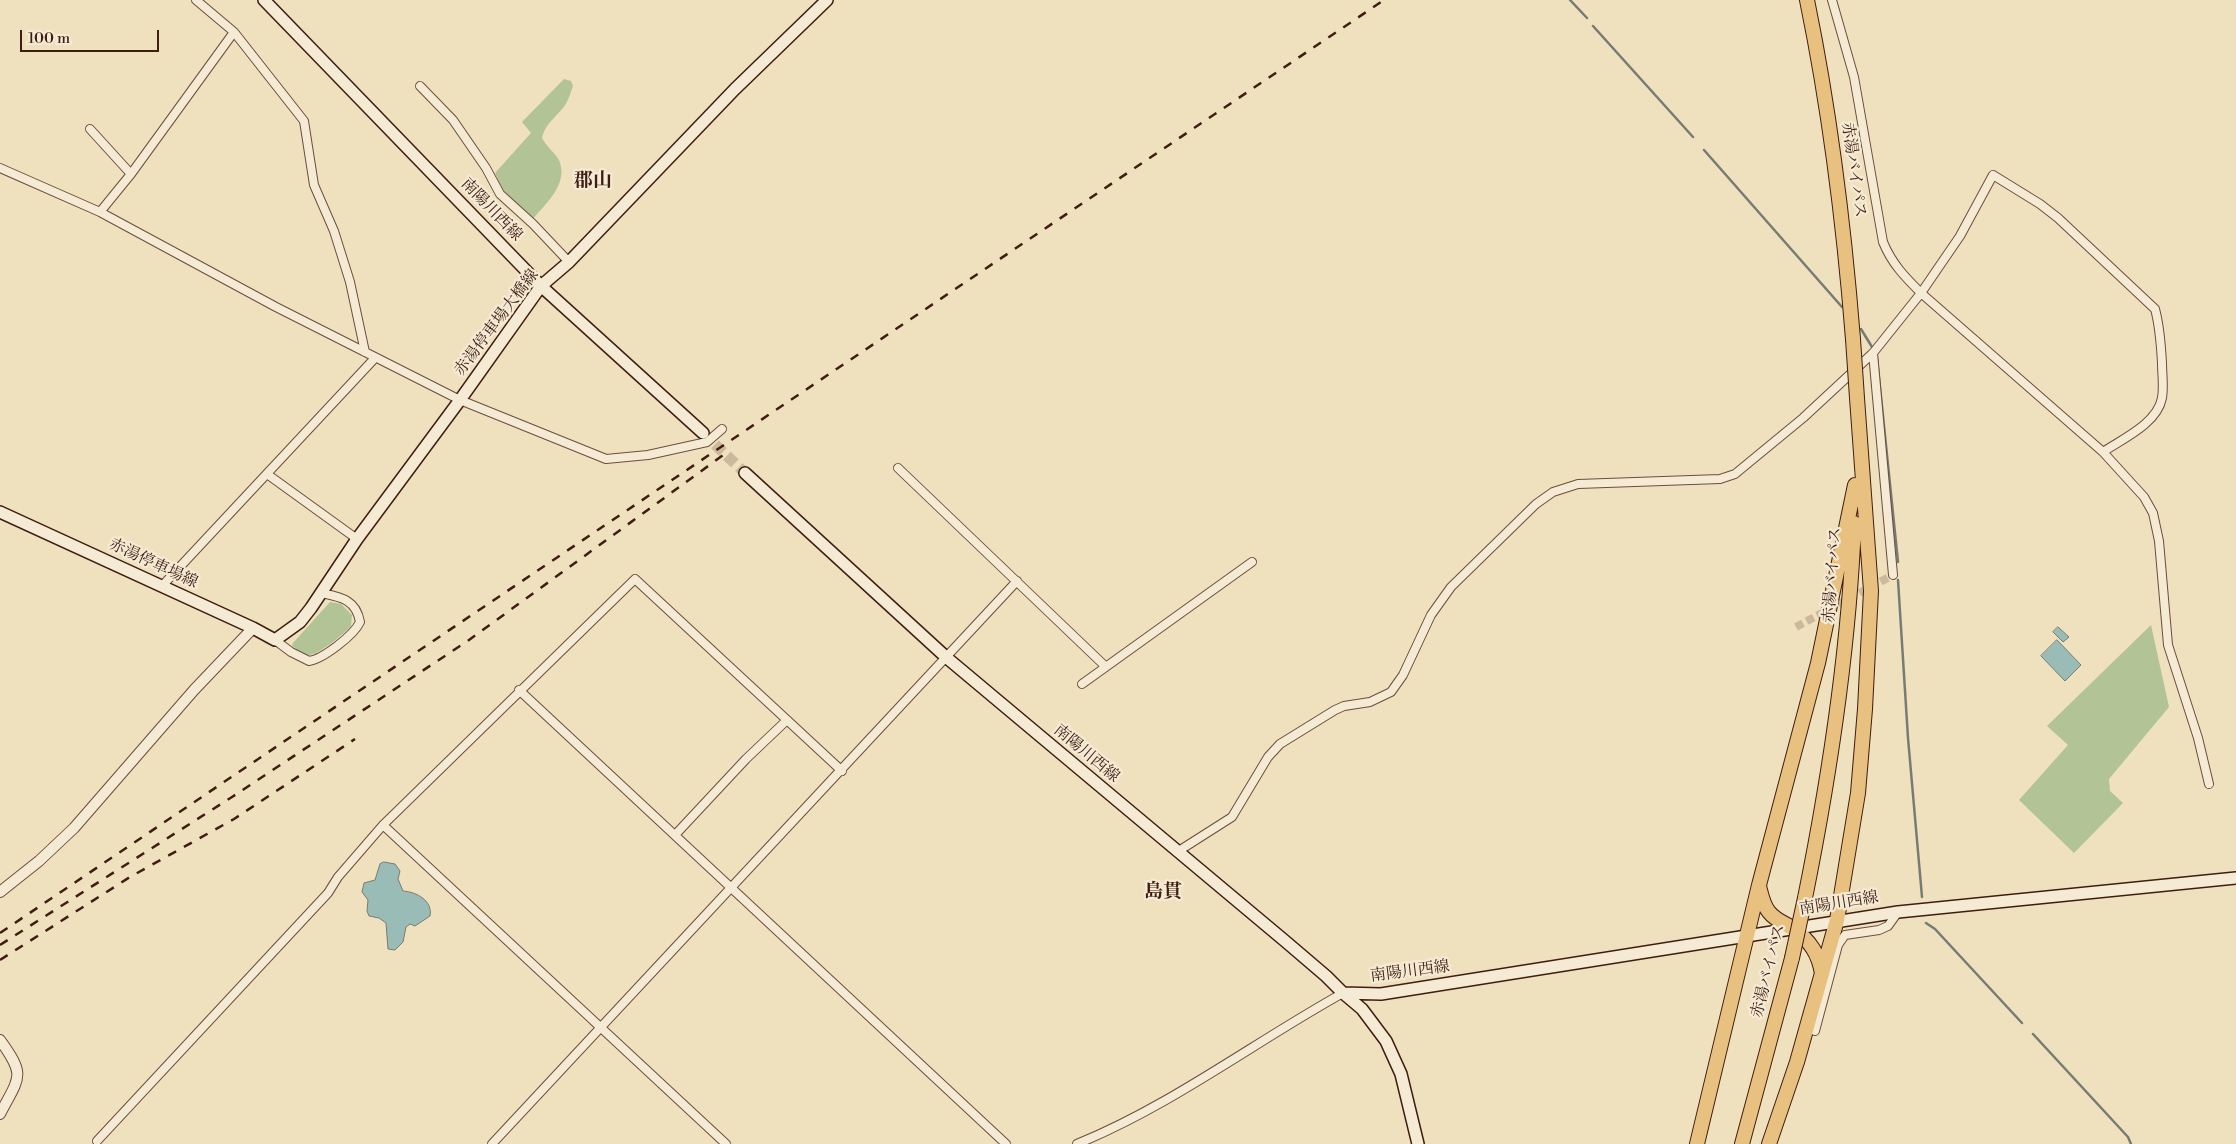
<!DOCTYPE html>
<html>
<head>
<meta charset="utf-8">
<style>
  body { margin:0 }
  #map { position:relative; width:2236px; height:1144px; overflow:hidden; background:#efe0be; font-family:"Libre Bodoni",serif }
  canvas { display:block }
  .scale { position:absolute; left:20px; top:30px; width:139px; height:22px; box-sizing:border-box; border:2px solid #3f1d11; border-top:0; padding-left:6px; font-size:15px; line-height:18px; white-space:nowrap; color:#3f1d11; -webkit-text-stroke:4px #f5ebd5; paint-order:stroke }
</style>
</head>
<body>
<div id="map">
<canvas width="2236" height="1144"></canvas>
<div class="scale">100 m</div>
</div>
<script>
const g = document.querySelector('canvas').getContext('2d');
g.lineJoin = 'round';
function fill(path, color) { g.fillStyle = color; g.fill(path, 'evenodd'); }
function stroke(path, color, width, dash) { g.strokeStyle = color; g.lineWidth = width; g.lineCap = dash ? 'butt' : 'round'; g.setLineDash(dash || []); g.stroke(path); }
function label(font, color, halo, rows, align = 'center') {
  g.font = font + ' "Libre Bodoni","Noto Serif JP",serif'; g.lineWidth = 4.5; g.setLineDash([]); g.textBaseline = 'middle'; g.strokeStyle = halo; g.fillStyle = color; for (const [text, x, y, turn = 0] of rows) {
    g.save(); g.translate(x, y); g.rotate((+turn || 0) * Math.PI / 180); g.textAlign = isNaN(turn) ? turn : align; if (halo) g.strokeText(text, 0, 0); g.fillText(text, 0, 0); g.restore();
  }
}
fill(new Path2D(`
  M 564,79 L 571,81 L 573,86 C 570,94 568,102 563,108 C 554,119 545,124 542,138 C 546,146 555,153 559,160 C 569,184 546,203 533,219 L 502,189 L 495,173 L 531,133 L 522,122 Z
  M 330,602 L 341,604 L 352,615 L 351,626 C 345,633 318,655 309,655 C 302,655 297,649 292,646 L 293,643 Z
  M 2151,625 L 2169,707 L 2109,779 L 2110,791 L 2123,803 L 2074,853 L 2019,800 L 2068,745 L 2047,726 Z`), '#b2c396');
const water = new Path2D(`
  M 2058,627 L 2069,637 L 2063,642 L 2053,632 Z
  M 2057,640 L 2081,665 L 2065,681 L 2041,656 Z
  M 384,862 L 395,864 L 400,871 L 398,879 L 403,891 C 417,892 433,901 430,916 L 415,926 L 410,924 L 406,927 L 403,942 L 395,950 L 388,949 L 386,923 L 379,918 L 369,916 L 367,911 L 368,900 L 362,892 L 364,883 L 375,880 L 380,864 Z`);
fill(water, '#9abcb6');
stroke(water, '#767c74', 1);
stroke(new Path2D(`
  M 1570,0 L 1587,18
  M 1593,26 L 1693,137
  M 1704,150 L 1842,307
  M 1861,329 L 1872,347
  M 1877,358 L 1898,562
  M 1898,580 L 1908,738 L 1922,897
  M 1926,923 L 1935,929 L 2022,1023
  M 2033,1034 L 2128,1137 L 2131,1144`), '#767c74', 2.5);
stroke(new Path2D(`
  M 1796,627 L 1893,575`), '#ccb99b', 8, [8, 4]);
stroke(new Path2D(`
  M 703,433 L 745,473`), '#ccb99b', 11, [11, 5.5]);
const minor = new Path2D(`
  M 196,0 L 234,32 L 304,121 L 314,185 L 334,231 L 350,282 L 365,352
  M 1832,0 L 1854,77 L 1883,242 C 1892,264 1905,277 1921,293 L 2103,452 L 2144,497 L 2153,513 L 2159,541 L 2168,645 L 2198,738 L 2209,784
  M 420,86 L 453,120 L 486,168 L 500,194 L 533,224 L 569,262
  M 90,129 L 131,174
  M 0,168 L 100,212 L 276,307 L 460,400 L 606,459 L 648,455 L 707,442 L 722,429
  M 100,212 L 131,174 L 234,32
  M 1873,353 L 1893,575
  M 898,468 L 1105,666
  M 267,474 L 357,539
  M 162,586 L 375,358
  M 275,640 L 291,652 L 309,661 C 323,659 354,635 360,622 C 356,599 340,597 321,593
  M 1082,684 L 1252,562
  M 519,690 L 1006,1144
  M 383,825 L 726,1144
  M 675,835 L 746,759 L 787,720
  M 1177,852 L 1232,817 L 1268,757 L 1280,744 L 1335,710 L 1344,706 L 1370,702 L 1391,692 L 1403,675 L 1431,615 L 1451,587 L 1536,504 L 1553,492 L 1578,484 L 1720,479 L 1735,474 L 1803,418 L 1873,353 L 1921,293 L 1960,236 L 1993,175 L 2040,204 L 2058,218 L 2155,309 C 2160,327 2161,345 2162,363 C 2162,374 2164,387 2162,398 C 2157,424 2122,439 2103,452
  M 1815,1031 L 1838,945 L 1845,935 L 1879,930 L 1888,926 L 1898,912
  M 97,1141 L 328,893 L 338,877 L 383,825 L 635,579 L 842,771
  M 492,1144 L 1017,581
  M 1077,1144 C 1172,1105 1253,1043 1343,993`);
const tertiary = new Path2D(`
  M 0,892 L 39,861 L 74,828 L 194,690 L 253,628
  M 0,1040 C 26,1076 20,1076 0,1114`);
const secondary = new Path2D(`
  M 264,0 L 541,286 L 703,433
  M 745,473 L 947,658 L 1285,941 L 1326,976 L 1343,993 L 1362,1009 L 1386,1041 L 1401,1074 L 1418,1144
  M 0,512 L 253,628 L 275,640 L 300,622 L 311,608 L 357,539 L 460,400 L 541,286 L 569,262 L 735,89 L 827,0
  M 1343,993 L 1381,994 L 1898,912 L 2236,878`);
const motorway = new Path2D(`
  M 1807,0 C 1830,112 1844,225 1853,339
  M 1759,886 C 1761,894 1763,905 1769,912 C 1776,921 1785,923 1794,929 C 1810,941 1819,954 1822,974
  M 1805,898 C 1830,774 1849,650 1854,523
  M 1697,1144 L 1759,885 L 1818,663 L 1855,485
  M 1742,1144 L 1792,958
  M 1769,1144 L 1797,1062 L 1837,920 L 1858,793 L 1865,709 L 1871,591 L 1857,398`);
stroke(minor, '#6b4e3c', 10);
stroke(tertiary, '#6b4e3c', 12);
stroke(secondary, '#3f1d11', 14);
stroke(motorway, '#3f1d11', 16);
stroke(minor, '#f5ebd5', 8);
stroke(tertiary, '#f5ebd5', 10);
stroke(secondary, '#f5ebd5', 11);
stroke(motorway, '#e8c07f', 14);
stroke(new Path2D(`
  M 0,933 L 1384,0
  M 0,945 L 232,797 L 469,640 L 726,453
  M 0,960 L 130,877 L 234,819 L 355,739`), '#3f1d11', 2.5, [9, 9]);
const motorwayBridge = new Path2D(`
  M 1853,339 L 1857,398
  M 1792,958 L 1805,898`);
stroke(motorwayBridge, '#3f1d11', 16, []);
stroke(motorwayBridge, '#e8c07f', 14);
label('16px', '#3f1d11', '#f5ebd5', [
  ["赤湯バイパス",1853,170,82],
  ["南陽川西線",491,210,46],
  ["赤湯停車場大橋線",497,323,-53],
  ["赤湯停車場線",153,564,25],
  ["赤湯バイパス",1833,575,-86],
  ["南陽川西線",1086,754,40],
  ["南陽川西線",1839,904,-9],
  ["赤湯バイパス",1769,971,-76],
  ["南陽川西線",1410,972,-7]
]);
label('bold 19px', '#3f1d11', '#f5ebd5', [
  ["郡山",593,181],
  ["島貫",1163,892]
]);
</script>
</body>
</html>
